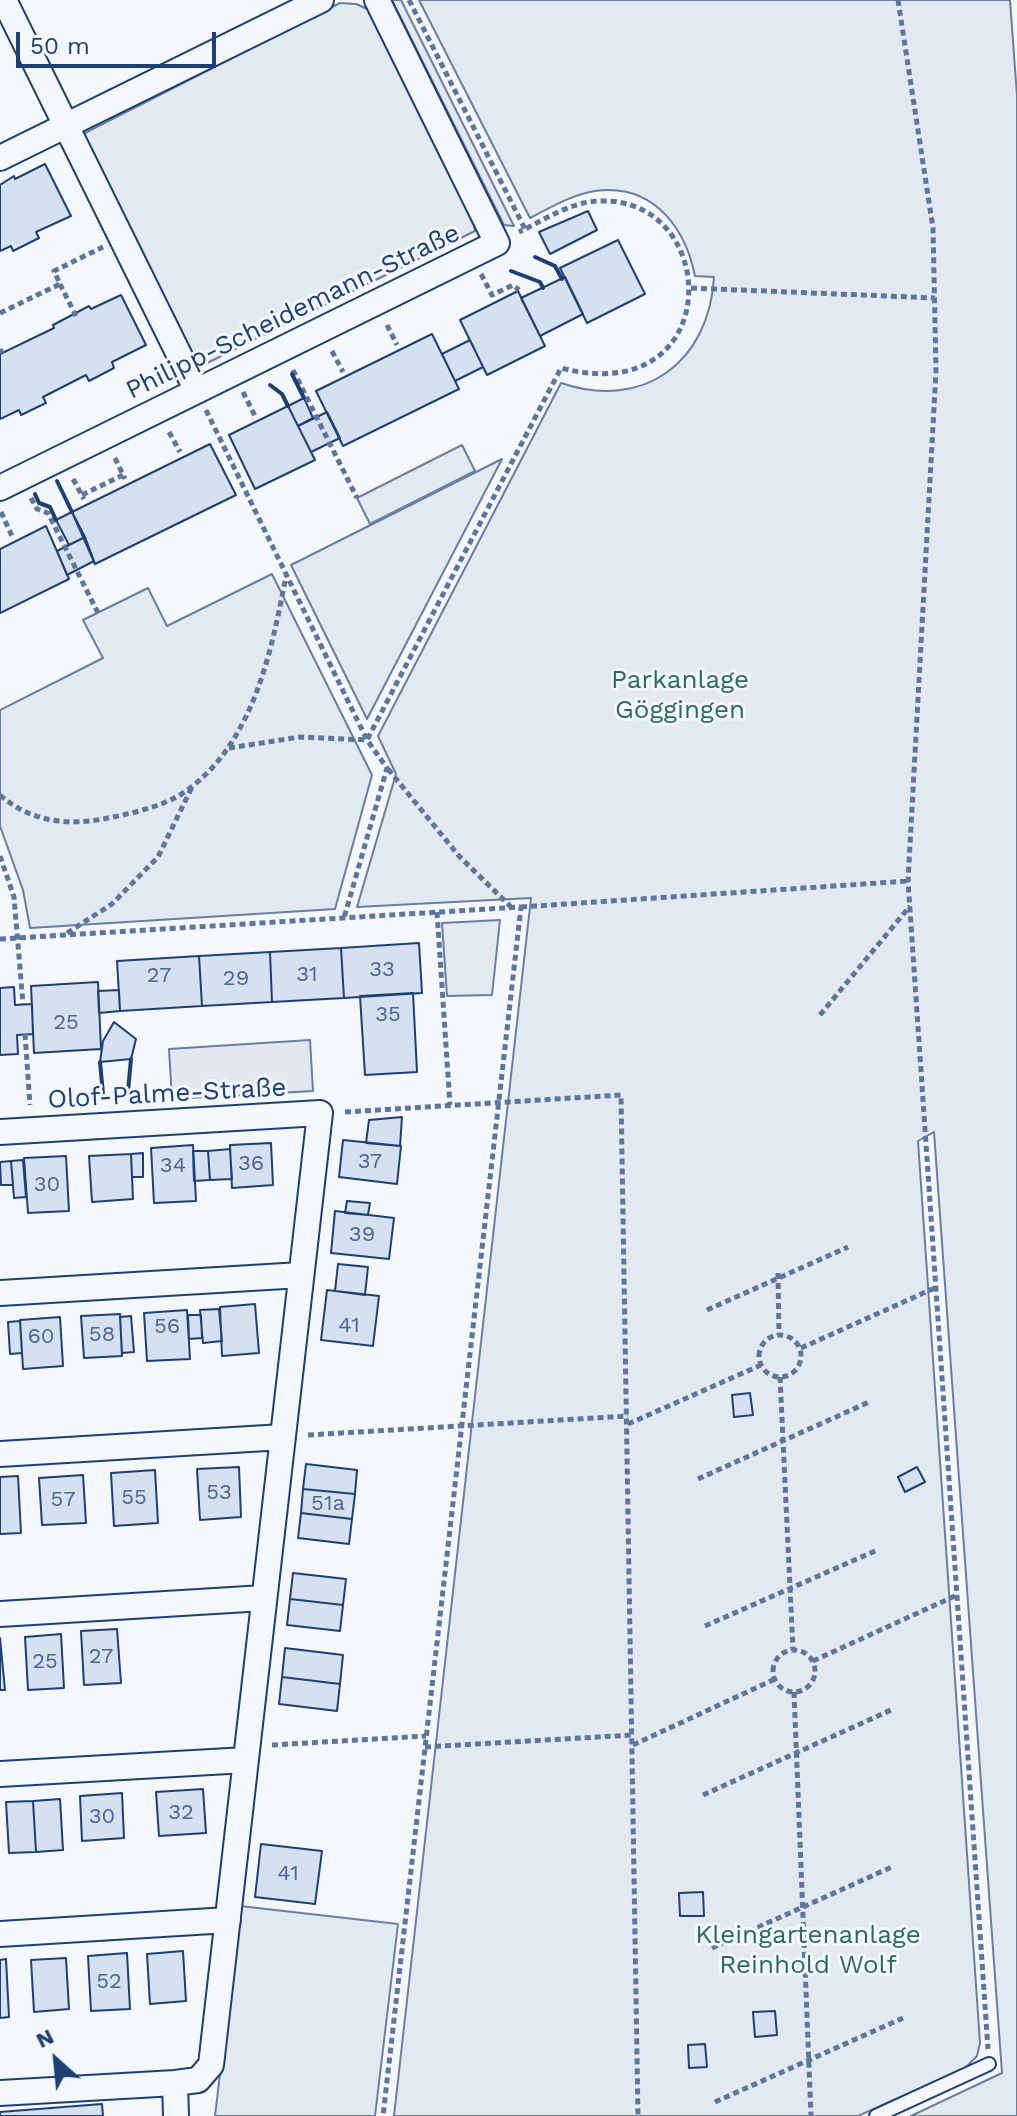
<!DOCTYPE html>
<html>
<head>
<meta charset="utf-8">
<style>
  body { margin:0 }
  #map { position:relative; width:1017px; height:2116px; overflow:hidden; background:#f4f7fb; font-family:"Work Sans",sans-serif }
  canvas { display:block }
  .north { position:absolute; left:16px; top:2020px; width:80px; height:80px; -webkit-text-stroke:6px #f4f7fb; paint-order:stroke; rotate:333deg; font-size:22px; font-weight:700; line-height:32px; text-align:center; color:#1d3f73 }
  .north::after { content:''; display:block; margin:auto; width:28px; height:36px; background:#1d3f73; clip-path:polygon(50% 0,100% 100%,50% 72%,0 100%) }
  .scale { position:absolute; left:16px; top:32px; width:200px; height:36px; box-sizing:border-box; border:4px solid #1d3f73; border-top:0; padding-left:10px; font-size:24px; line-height:28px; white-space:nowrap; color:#1d3f73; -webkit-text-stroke:6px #f4f7fb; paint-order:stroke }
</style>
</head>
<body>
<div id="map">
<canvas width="1017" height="2116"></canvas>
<div class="north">N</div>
<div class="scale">50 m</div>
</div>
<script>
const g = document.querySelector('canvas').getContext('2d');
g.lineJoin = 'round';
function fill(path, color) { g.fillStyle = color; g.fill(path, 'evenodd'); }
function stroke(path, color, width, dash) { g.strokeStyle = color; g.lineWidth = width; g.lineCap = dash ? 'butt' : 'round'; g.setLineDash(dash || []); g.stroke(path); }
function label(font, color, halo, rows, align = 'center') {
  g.font = font + ' "Work Sans",sans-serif'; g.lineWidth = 6; g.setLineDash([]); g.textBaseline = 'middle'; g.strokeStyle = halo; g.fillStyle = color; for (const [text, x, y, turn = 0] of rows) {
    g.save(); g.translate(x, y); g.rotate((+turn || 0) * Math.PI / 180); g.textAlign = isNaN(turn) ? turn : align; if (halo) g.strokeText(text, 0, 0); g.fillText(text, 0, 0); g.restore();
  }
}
const green = new Path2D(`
  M 392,0 L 401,0 L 514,226 L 504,225 Z
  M 419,0 L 1010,0 L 1017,96 L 1017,2116 L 911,2116 L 1002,2073 L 934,1132 L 918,1141 L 980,2043 L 977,2056 L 965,2068 L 858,2116 L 394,2116 L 531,898 L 357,907 L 396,774 L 378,736 L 561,383 C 643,411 709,363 714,277 L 695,276 C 686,231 657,188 605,190 C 578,191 553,206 530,218 Z
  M 340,3 L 356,4 L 372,11 L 473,212 L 475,231 L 197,368 L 81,135 Z
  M 462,445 L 475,471 L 370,524 L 357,498 Z
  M 502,459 L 367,719 L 291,565 Z
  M 272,574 L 372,775 L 335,909 L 30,928 L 23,890 L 0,826 L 0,710 L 103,658 L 83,620 L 148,588 L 167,626 Z
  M 500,920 L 492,995 L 447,996 L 442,923 Z
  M 240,1906 L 398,1924 L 375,2116 L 215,2116 Z`);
fill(green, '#e3e9f0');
stroke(green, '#687fa3', 2);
const parking = new Path2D(`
  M 310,1040 L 313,1091 L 172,1099 L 169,1049 Z`);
fill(parking, '#e3e8f0');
stroke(parking, '#687fa3', 2);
const building = new Path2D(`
  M 45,164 L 71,216 L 36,232 L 39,238 L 13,251 L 11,246 L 0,251 L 0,185 L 14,176 L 15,179 Z
  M 588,211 L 597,230 L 550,254 L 539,232 Z
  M 618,240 L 645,294 L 587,323 L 560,268 Z
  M 565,277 L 583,314 L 540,336 L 521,298 Z
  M 518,291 L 545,346 L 487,375 L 460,320 Z
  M 121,295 L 146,345 L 112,362 L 114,368 L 89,381 L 86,375 L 43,397 L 46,403 L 21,415 L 19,410 L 0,419 L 0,354 L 54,328 L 53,325 L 89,306 L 91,309 Z
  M 432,334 L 459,389 L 343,446 L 316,391 Z
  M 470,340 L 483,367 L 455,381 L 442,354 Z
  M 304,398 L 313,418 L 298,426 L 288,406 Z
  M 288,406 L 315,460 L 255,489 L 229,435 Z
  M 327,412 L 340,438 L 311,452 L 298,426 Z
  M 210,444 L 236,495 L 95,564 L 72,512 Z
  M 72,512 L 85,537 L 69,545 L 56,520 Z
  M 46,526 L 69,579 L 0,613 L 0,549 Z
  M 85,537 L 94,561 L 67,575 L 57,551 Z
  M 419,943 L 422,993 L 344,998 L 341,948 Z
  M 341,948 L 344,998 L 272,1002 L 270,952 Z
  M 270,952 L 272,1002 L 202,1006 L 199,956 Z
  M 199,956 L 202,1006 L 120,1011 L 117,961 Z
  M 98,982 L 101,1049 L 34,1053 L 31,986 Z
  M 14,987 L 15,1005 L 32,1004 L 33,1034 L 17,1035 L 18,1054 L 0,1055 L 0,988 Z
  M 119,990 L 120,1011 L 99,1013 L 98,991 Z
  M 413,993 L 417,1072 L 365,1075 L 360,996 Z
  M 114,1022 L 136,1039 L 131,1059 L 100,1062 L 103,1041 Z
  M 402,1117 L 400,1146 L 366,1143 L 369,1120 Z
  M 343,1140 L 401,1146 L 397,1184 L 339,1177 Z
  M 271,1143 L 273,1185 L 232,1188 L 230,1145 Z
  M 193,1145 L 196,1201 L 154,1203 L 151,1148 Z
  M 230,1149 L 232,1179 L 210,1180 L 208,1151 Z
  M 193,1151 L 208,1151 L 210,1180 L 194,1181 Z
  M 143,1153 L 143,1177 L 132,1177 L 131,1154 Z
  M 131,1154 L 133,1199 L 92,1202 L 89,1156 Z
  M 66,1156 L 69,1211 L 28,1213 L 24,1158 Z
  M 23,1160 L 26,1197 L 14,1198 L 11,1161 Z
  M 11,1161 L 13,1185 L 1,1185 L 0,1162 Z
  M 347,1201 L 370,1203 L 368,1215 L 345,1213 Z
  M 335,1211 L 394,1218 L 389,1259 L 331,1253 Z
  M 338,1264 L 368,1267 L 365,1295 L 335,1291 Z
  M 327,1290 L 379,1296 L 373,1346 L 321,1340 Z
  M 255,1304 L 259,1353 L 222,1356 L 220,1307 Z
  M 219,1309 L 222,1341 L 203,1343 L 200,1310 Z
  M 187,1310 L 190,1359 L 147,1361 L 144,1313 Z
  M 120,1314 L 122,1356 L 84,1358 L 81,1316 Z
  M 188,1315 L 201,1315 L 202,1338 L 189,1339 Z
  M 131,1316 L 134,1352 L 122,1353 L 120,1317 Z
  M 60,1317 L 63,1366 L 23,1369 L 20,1320 Z
  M 20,1321 L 22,1353 L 10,1354 L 8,1322 Z
  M 750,1393 L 753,1415 L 734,1417 L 732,1395 Z
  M 306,1464 L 357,1470 L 355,1494 L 303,1489 Z
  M 239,1467 L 241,1517 L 200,1520 L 197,1469 Z
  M 917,1467 L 925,1482 L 905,1492 L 898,1477 Z
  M 155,1470 L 158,1523 L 114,1526 L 111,1473 Z
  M 83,1475 L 86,1523 L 42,1525 L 39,1478 Z
  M 18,1476 L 21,1533 L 0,1534 L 0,1477 Z
  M 303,1489 L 355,1494 L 352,1519 L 301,1513 Z
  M 301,1513 L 352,1519 L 349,1544 L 298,1538 Z
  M 293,1573 L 346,1579 L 343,1605 L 290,1599 Z
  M 290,1599 L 343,1605 L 340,1631 L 287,1625 Z
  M 117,1629 L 121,1683 L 84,1685 L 81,1631 Z
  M 61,1634 L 64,1688 L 28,1690 L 25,1637 Z
  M 0,1638 L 5,1690 L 0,1690 Z
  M 285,1648 L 343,1655 L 340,1684 L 282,1677 Z
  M 282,1677 L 340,1684 L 337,1711 L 279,1704 Z
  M 203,1789 L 206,1833 L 159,1836 L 156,1792 Z
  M 122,1793 L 124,1838 L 82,1841 L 80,1796 Z
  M 60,1799 L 63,1850 L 36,1852 L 33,1801 Z
  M 33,1801 L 36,1852 L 9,1853 L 6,1802 Z
  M 261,1844 L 322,1851 L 315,1904 L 255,1897 Z
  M 703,1892 L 704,1916 L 680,1916 L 679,1893 Z
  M 183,1951 L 186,2001 L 150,2004 L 147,1954 Z
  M 127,1953 L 130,2009 L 91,2011 L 88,1956 Z
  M 66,1958 L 69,2009 L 34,2012 L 31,1960 Z
  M 6,1959 L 9,2017 L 0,2018 L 0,1960 Z
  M 775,2011 L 777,2035 L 755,2037 L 753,2012 Z
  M 705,2044 L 707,2067 L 689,2068 L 688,2045 Z
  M 102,2104 L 103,2116 L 0,2116 L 0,2112 Z`);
fill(building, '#d5e0f0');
stroke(building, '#1d3f73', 2);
const lane = new Path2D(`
  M 876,2116 L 989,2064`);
const street = new Path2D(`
  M 4,0 L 197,391
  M 0,158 L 321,0
  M 0,488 L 497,243 L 377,0
  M 0,1132 L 320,1113 L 211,2065 L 198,2080 L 175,2083 L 176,2116
  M 0,1293 L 301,1275
  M 0,1454 L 283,1437
  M 0,1614 L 264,1598
  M 0,1774 L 246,1760
  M 0,1934 L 228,1920
  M 0,2093 L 175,2083`);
stroke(lane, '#1d3f73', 16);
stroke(street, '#1d3f73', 28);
stroke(new Path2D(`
  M 409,0 L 525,229
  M 898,0 L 933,228 L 936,371 L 908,881 L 988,2049
  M 481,274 L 492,295 L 513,285 L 519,290
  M 60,284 L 76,316
  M 691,288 L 935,298
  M 0,313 L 60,284 L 54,271 L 103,247
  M 387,325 L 397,345
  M 0,349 L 2,353
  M 332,351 L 343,372
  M 293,370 L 357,498
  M 243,392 L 255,416
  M 206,410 L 367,740 L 387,768 L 344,918
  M 169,432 L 180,452
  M 115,458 L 125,479
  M 73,479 L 84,499
  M 82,495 L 123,475
  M 31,498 L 37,509 L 48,513 L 98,613
  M 1,512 L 12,536
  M 229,748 L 300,737 L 367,740 L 561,368 C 726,411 723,196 599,201 C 570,202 544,220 519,232
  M 388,769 L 459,856 L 511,907
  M 0,795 C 29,821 66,826 103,819 C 134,813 169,806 194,785 C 255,735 272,649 286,576
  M 0,856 L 14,897 L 23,1004
  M 521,907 L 908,881
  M 437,912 L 450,1105
  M 67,933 L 112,904 L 158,857 L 192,787
  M 0,939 L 521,907 L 383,2116
  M 820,1015 L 910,906
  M 25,1034 L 30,1105
  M 345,1112 L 621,1095 L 638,2116
  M 778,1273 L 779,1335
  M 707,1310 L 848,1247
  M759 1356a21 21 0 1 1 42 0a21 21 0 1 1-42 0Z
  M 801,1348 L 937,1287
  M 780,1377 L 793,1650
  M 628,1424 L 761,1365
  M 308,1435 L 628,1416
  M 698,1479 L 869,1402
  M 705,1626 L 875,1551
  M773 1671a21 21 0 1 1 42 0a21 21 0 1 1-42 0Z
  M 813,1661 L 957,1595
  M 794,1692 L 811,2116
  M 272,1745 L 426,1736
  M 633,1745 L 775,1679
  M 425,1747 L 632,1735
  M 703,1795 L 891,1710
  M 712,1948 L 894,1866
  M 715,2102 L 903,2018`), '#5e769c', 5, [6, 4]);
stroke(lane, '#f4f7fb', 12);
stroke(street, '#f4f7fb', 24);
stroke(new Path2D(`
  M 535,257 L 555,266 L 562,279
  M 511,271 L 540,282 L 543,288
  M 292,374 L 304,398
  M 270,385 L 282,394 L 288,406
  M 57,481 L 72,512
  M 35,494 L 39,503 L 50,507 L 56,520
  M 100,1062 L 103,1094
  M 128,1091 L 131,1059`), '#1d3f73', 4);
label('22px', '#4b6792', null, [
  ["33",382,970],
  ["31",307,975],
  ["27",159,976],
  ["29",236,979],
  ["35",388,1015],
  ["25",66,1023],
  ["37",370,1162],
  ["36",251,1164],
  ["34",173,1166],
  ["30",47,1185],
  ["39",362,1235],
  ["41",349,1326],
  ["56",167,1327],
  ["58",102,1335],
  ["60",41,1337],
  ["53",219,1493],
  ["55",134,1498],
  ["57",63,1500],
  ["51a",328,1504],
  ["27",101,1657],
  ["25",45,1662],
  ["32",181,1813],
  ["30",102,1817],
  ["41",288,1874],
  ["52",109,1982]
]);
label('26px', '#1d3f73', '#f4f7fb', [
  ["Philipp-Scheidemann-Straße",293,312,-26],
  ["Olof-Palme-Straße",167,1094,-3]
]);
label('26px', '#2c6c60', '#f4f7fb', [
  ["Parkanlage",680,680],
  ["Göggingen",680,710],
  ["Kleingartenanlage",808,1935],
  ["Reinhold Wolf",808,1965]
]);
</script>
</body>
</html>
